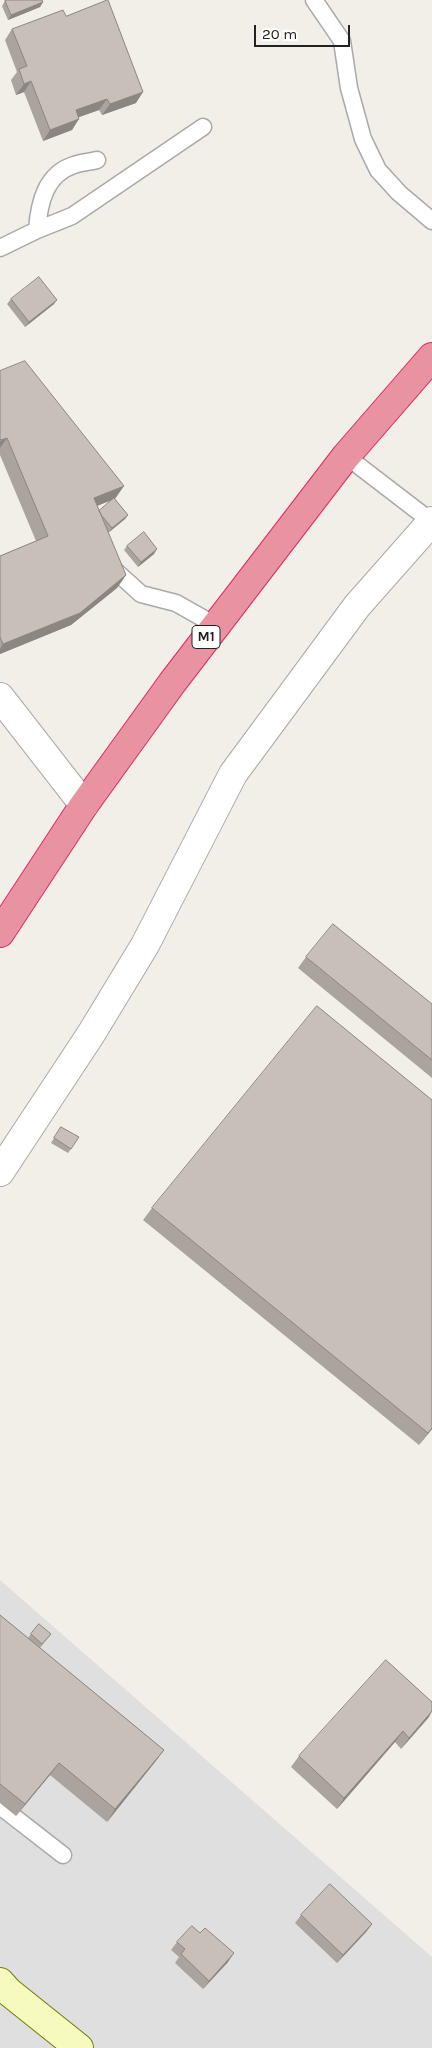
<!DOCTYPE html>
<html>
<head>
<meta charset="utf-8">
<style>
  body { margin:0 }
  #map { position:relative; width:432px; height:2048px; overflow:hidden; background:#f2efe9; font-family:Karla,sans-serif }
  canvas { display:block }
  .scale { position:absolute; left:254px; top:25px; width:96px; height:22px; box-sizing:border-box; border:2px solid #222; border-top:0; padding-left:6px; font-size:15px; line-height:18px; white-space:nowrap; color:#222; -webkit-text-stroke:4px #fff; paint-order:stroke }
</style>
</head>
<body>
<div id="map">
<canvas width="432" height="2048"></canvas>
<div class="scale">20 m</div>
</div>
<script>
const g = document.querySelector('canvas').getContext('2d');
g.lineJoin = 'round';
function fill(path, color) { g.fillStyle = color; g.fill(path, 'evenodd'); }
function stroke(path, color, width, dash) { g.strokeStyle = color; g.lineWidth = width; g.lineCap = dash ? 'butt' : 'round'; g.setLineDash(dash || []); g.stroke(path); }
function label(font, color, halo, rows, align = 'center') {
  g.font = font + ' Karla,sans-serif'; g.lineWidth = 5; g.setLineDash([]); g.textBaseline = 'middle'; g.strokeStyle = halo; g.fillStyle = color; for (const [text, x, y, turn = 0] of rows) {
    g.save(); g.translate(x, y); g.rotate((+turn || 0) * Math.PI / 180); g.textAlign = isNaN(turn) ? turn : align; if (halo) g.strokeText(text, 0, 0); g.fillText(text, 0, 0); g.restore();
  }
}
fill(new Path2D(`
  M 0,1580 L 432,1957 L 432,2048 L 0,2048 Z`), '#e0dfdf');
const lane = new Path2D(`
  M 314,0 L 342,41 L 349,88 L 363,139 L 378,170 L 399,193 L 432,221
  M 37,230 L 72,216 L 203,127
  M 0,248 L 37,230 C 39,204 45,174 74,165 C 81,162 90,162 97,160
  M 346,456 L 432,522
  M 110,566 L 141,594 L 176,603 L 215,625
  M 0,1806 L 63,1855`);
const street = new Path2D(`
  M 0,697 L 84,805
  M 0,1172 L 91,1034 L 145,945 L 233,774 L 357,606 L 432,521`);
const secondary = new Path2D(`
  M 0,1982 L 9,1992 L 79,2048`);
const highway = new Path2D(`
  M 0,933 L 84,805 L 172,683 L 346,456 L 432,357`);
stroke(lane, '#a9a9a9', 19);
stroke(street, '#a9a9a9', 30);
stroke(secondary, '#707d05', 30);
stroke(highway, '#dc2a67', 30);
stroke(lane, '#fff', 16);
stroke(street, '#fff', 28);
stroke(secondary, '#f7fabf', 28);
stroke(highway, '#e892a2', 28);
fill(new Path2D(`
  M 5,1 L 43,2 L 40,7 L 8,20 L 2,6 Z
  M 66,16 L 136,103 L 102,115 L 99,110 L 79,117 L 72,130 L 43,141 L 24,92 L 16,95 L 11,80 L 17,72 L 5,40 L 12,29 Z
  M 11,299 L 54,304 L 25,327 L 7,304 Z
  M 0,371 L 115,499 L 128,515 L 125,519 L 108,533 L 126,575 L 117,588 L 71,625 L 0,654 L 0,556 L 36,541 L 0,455 ZM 113,499 L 99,511 L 97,506 Z
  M 127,546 L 154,554 L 138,567 L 124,550 Z
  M 306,957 L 432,1004 L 432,1078 L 298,968 Z
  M 61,1127 L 71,1149 L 68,1153 L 51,1143 Z
  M 152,1208 L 432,1429 L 419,1445 L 143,1220 Z
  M 0,1615 L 28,1638 L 31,1634 L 51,1634 L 40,1648 L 164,1750 L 155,1762 L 107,1822 L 50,1775 L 16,1816 L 0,1803 Z
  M 429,1717 L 401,1749 L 395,1742 L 337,1809 L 291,1767 L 299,1756 Z
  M 301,1915 L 372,1924 L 366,1932 L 337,1963 L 295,1923 Z
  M 200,1933 L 228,1962 L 203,1989 L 175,1963 L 179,1957 L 171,1950 L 177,1942 Z`), '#aba49e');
fill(new Path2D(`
  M 43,2 L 40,7 L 8,20 L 11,15 Z
  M 31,81 L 24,92 L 16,95 L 24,84 Z
  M 143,92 L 136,103 L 102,115 L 110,104 Z
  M 107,99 L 99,110 L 68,121 L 76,110 Z
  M 79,119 L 72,130 L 43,141 L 50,130 Z
  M 57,300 L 54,304 L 25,327 L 29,322 Z
  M 7,438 L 0,448 L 0,441 Z
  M 124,486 L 115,499 L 86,510 L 94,498 Z
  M 128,515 L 125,519 L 108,533 L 112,528 Z
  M 157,549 L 154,554 L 138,567 L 141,562 Z
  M 126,575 L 117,588 L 71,625 L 0,654 L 0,649 L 3,644 Z
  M 432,1428 L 432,1429 L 419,1445 L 428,1433 Z
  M 432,1711 L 429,1717 L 401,1749 L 409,1738 Z
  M 403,1731 L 395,1742 L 337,1809 L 344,1798 Z
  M 164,1750 L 155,1762 L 107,1822 L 115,1809 Z
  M 59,1763 L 50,1775 L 16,1816 L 25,1804 Z
  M 372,1924 L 366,1932 L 337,1963 L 343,1955 Z
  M 234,1953 L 228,1962 L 203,1989 L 209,1981 Z`), '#8b8681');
const building = new Path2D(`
  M 8,0 L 42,0 L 43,2 L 11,15 L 5,1 Z
  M 108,0 L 143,92 L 110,104 L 107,99 L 76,110 L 79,119 L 50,130 L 31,81 L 24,84 L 19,69 L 27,66 L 12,29 L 63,10 L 66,16 Z
  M 39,277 L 57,300 L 29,322 L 11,299 Z
  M 25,361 L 124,486 L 94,498 L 126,575 L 80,613 L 3,644 L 0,637 L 0,556 L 48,536 L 7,438 L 1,440 L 0,439 L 0,371 Z
  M 114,498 L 128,515 L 112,528 L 102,516 L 99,511 Z
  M 144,532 L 157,549 L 141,562 L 127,546 Z
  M 333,924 L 432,1004 L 432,1060 L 306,957 Z
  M 317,1006 L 432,1100 L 432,1428 L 428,1433 L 152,1208 Z
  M 61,1127 L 79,1137 L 71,1149 L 54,1138 Z
  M 0,1615 L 164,1750 L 115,1809 L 59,1763 L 25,1804 L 0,1784 Z
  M 39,1624 L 51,1634 L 42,1644 L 31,1634 Z
  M 386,1660 L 432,1702 L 432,1711 L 409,1738 L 403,1731 L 344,1798 L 299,1756 Z
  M 330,1884 L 372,1924 L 343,1955 L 301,1915 Z
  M 192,1926 L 200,1933 L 205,1928 L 234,1953 L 209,1981 L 181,1954 L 185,1949 L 177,1942 Z`);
fill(building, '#c7bfb8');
stroke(building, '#8b8681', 1);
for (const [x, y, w] of [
  [206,637,28]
]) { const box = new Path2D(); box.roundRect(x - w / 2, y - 11.5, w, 23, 4); g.fillStyle = '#fff'; g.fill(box); stroke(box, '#222', 1); }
label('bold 14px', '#222', null, [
  ["M1",206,637]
]);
</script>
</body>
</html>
